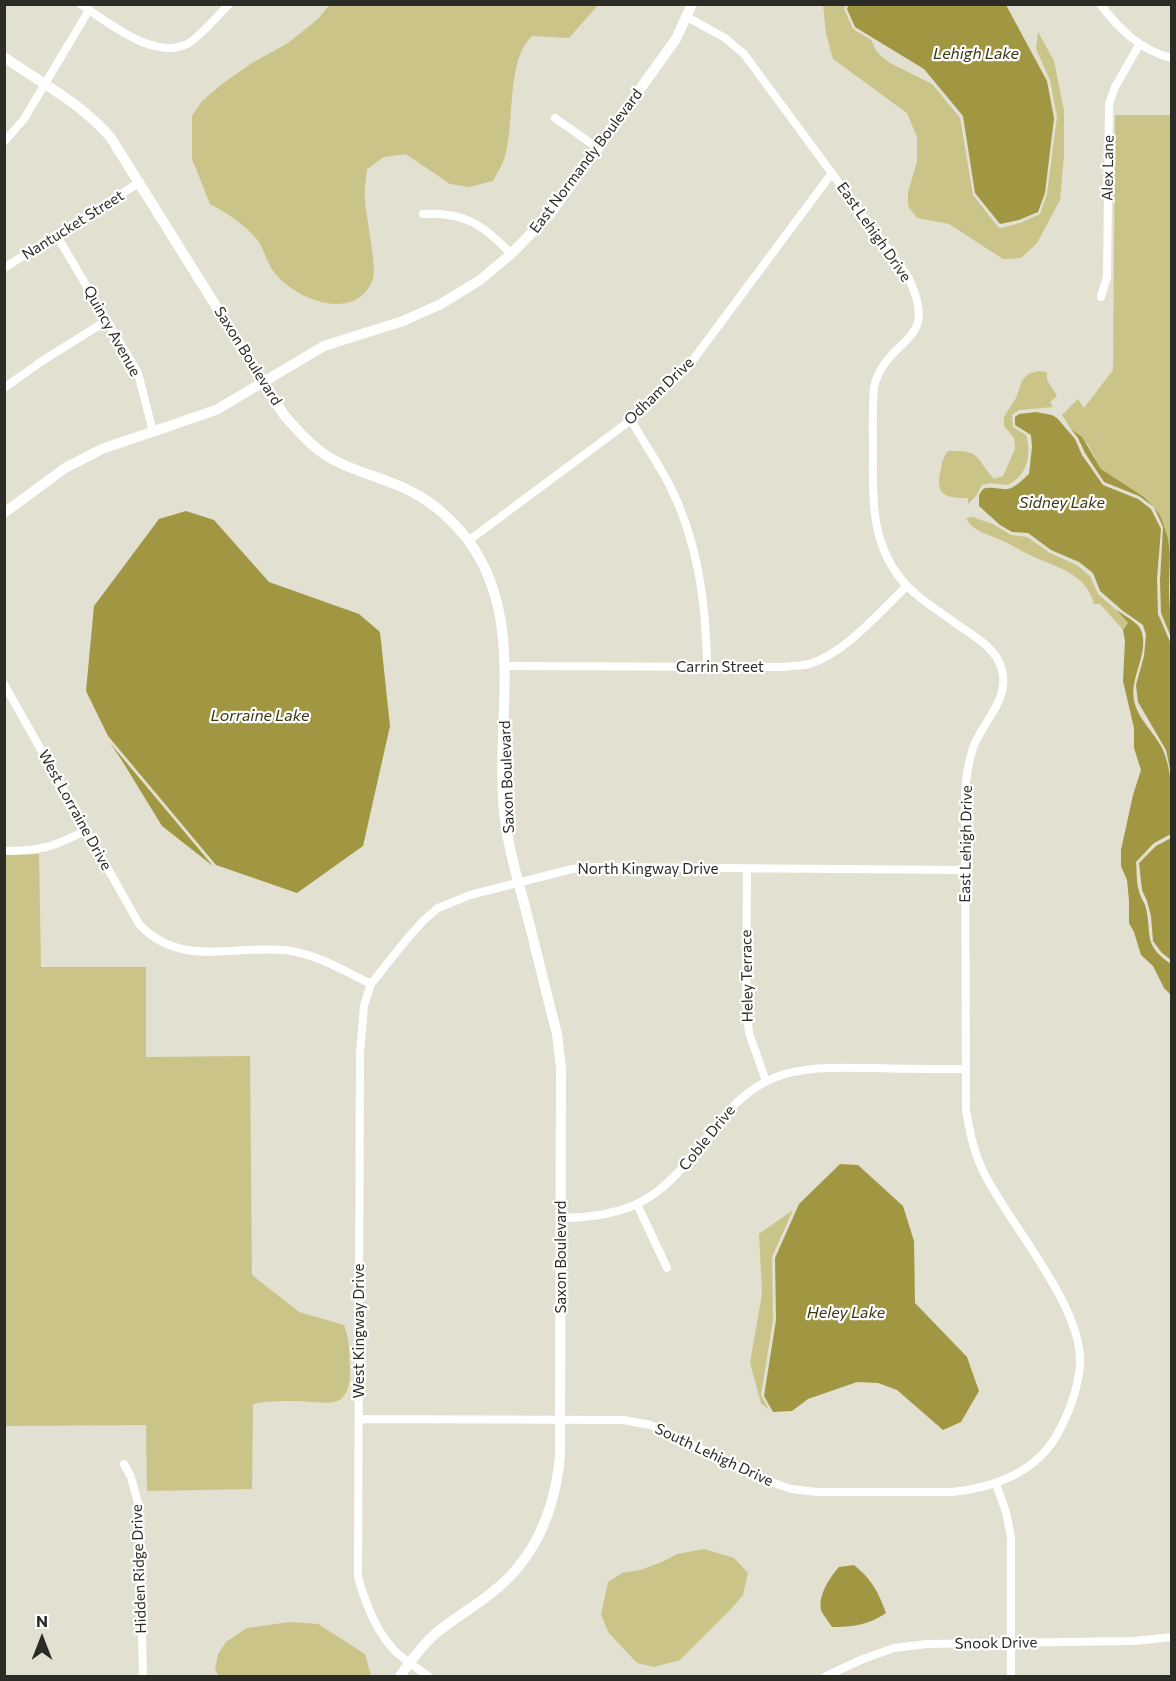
<!DOCTYPE html>
<html>
<head>
<meta charset="utf-8">
<style>
  body { margin:0 }
  #map { position:relative; width:1176px; height:1681px; overflow:hidden; background:#e1e0d1; font-family:Commissioner,sans-serif }
  canvas { display:block }
  .frame { position:absolute; inset:0; border:6px solid #2c2c26; pointer-events:none }
  .north { position:absolute; left:12px; top:1609px; width:60px; height:60px; -webkit-text-stroke:4px #fff; paint-order:stroke; rotate:0deg; font-size:16px; font-weight:700; line-height:24px; text-align:center; color:#2c2c26 }
  .north::after { content:''; display:block; margin:auto; width:21px; height:27px; background:#2c2c26; clip-path:polygon(50% 0,100% 100%,50% 72%,0 100%) }
</style>
</head>
<body>
<div id="map">
<canvas width="1176" height="1681"></canvas>
<div class="frame"></div>
<div class="north">N</div>
</div>
<script>
const g = document.querySelector('canvas').getContext('2d');
g.lineJoin = 'round';
function fill(path, color) { g.fillStyle = color; g.fill(path, 'evenodd'); }
function stroke(path, color, width, dash) { g.strokeStyle = color; g.lineWidth = width; g.lineCap = dash ? 'butt' : 'round'; g.setLineDash(dash || []); g.stroke(path); }
function label(font, color, halo, rows, align = 'center') {
  g.font = font + ' Commissioner,sans-serif'; g.lineWidth = 4.5; g.setLineDash([]); g.textBaseline = 'middle'; g.strokeStyle = halo; g.fillStyle = color; for (const [text, x, y, turn = 0] of rows) {
    g.save(); g.translate(x, y); g.rotate((+turn || 0) * Math.PI / 180); g.textAlign = isNaN(turn) ? turn : align; if (halo) g.strokeText(text, 0, 0); g.fillText(text, 0, 0); g.restore();
  }
}
fill(new Path2D(`
  M 330,4 L 598,5 L 569,38 L 532,36 C 506,60 515,122 505,156 C 503,164 497,173 493,181 L 469,187 L 450,184 L 406,154 L 384,157 L 367,169 C 366,179 364,191 365,201 C 366,217 377,267 373,279 C 357,323 296,301 274,272 C 266,262 264,246 254,236 C 241,222 227,213 210,204 L 192,159 L 192,116 L 202,101 L 222,84 L 252,63 L 288,43 L 318,19 Z
  M 823,5 L 845,5 L 844,9 L 853,29 L 871,40 L 877,52 L 888,62 L 932,84 L 960,118 L 973,195 L 998,227 L 1001,228 L 1020,223 L 1040,214 L 1047,194 L 1057,117 L 1050,80 L 1036,49 L 1038,32 L 1054,61 L 1064,111 L 1064,156 L 1060,200 L 1037,243 L 1021,258 L 1003,259 L 949,224 L 917,218 L 908,206 L 908,192 L 917,162 L 917,137 L 907,113 L 833,59 L 826,33 Z
  M 1115,115 L 1171,115 L 1171,608 L 1170,602 L 1170,554 L 1168,538 L 1161,517 L 1155,508 L 1144,497 L 1101,469 L 1088,445 L 1071,429 L 1062,415 L 1078,399 L 1084,408 L 1113,370 Z
  M 1038,371 L 1047,372 L 1047,380 L 1057,396 L 1050,402 L 1053,407 L 1019,410 L 1012,415 L 1013,427 L 1026,435 C 1032,454 1027,477 1007,485 L 991,483 L 982,485 L 976,496 L 968,504 L 968,498 C 949,498 935,497 940,473 C 942,464 942,459 948,451 C 982,450 974,457 994,479 L 1003,476 L 1015,449 L 1014,438 L 1004,426 L 1004,417 L 1016,398 L 1022,381 L 1028,374 Z
  M 972,517 L 993,524 L 1011,535 L 1027,537 L 1050,553 L 1077,565 L 1090,576 L 1098,594 L 1124,617 L 1128,624 L 1123,630 L 1100,604 L 1094,604 C 1086,574 1059,568 1034,557 C 1023,552 1012,545 1001,540 C 988,534 973,532 966,518 Z
  M 39,854 L 41,967 L 146,967 L 146,1057 L 250,1056 L 252,1275 L 299,1312 L 344,1325 C 350,1340 349,1354 350,1370 C 350,1414 325,1401 295,1401 C 282,1401 267,1401 253,1404 L 252,1489 L 147,1491 L 146,1425 L 5,1426 L 5,855 Z
  M 793,1210 L 772,1257 L 773,1320 L 761,1395 L 769,1410 L 761,1403 L 750,1363 L 762,1294 L 759,1234 Z
  M 704,1549 L 734,1558 L 748,1573 L 743,1595 L 730,1610 L 680,1660 L 654,1667 L 637,1663 L 608,1632 L 601,1614 L 608,1582 L 622,1573 L 640,1570 L 662,1562 L 677,1554 Z
  M 290,1622 L 318,1624 L 365,1654 L 371,1676 L 219,1676 L 215,1670 L 218,1654 L 226,1642 L 247,1628 Z`), '#cac489');
fill(new Path2D(`
  M 849,4 L 1006,5 L 1047,81 L 1054,118 L 1045,193 L 1038,212 L 1019,220 L 1000,224 L 975,193 L 963,116 L 924,69 L 855,27 L 847,9 Z
  M 1036,412 L 1052,415 L 1057,418 L 1075,439 L 1082,455 L 1103,485 L 1138,499 L 1151,509 L 1161,529 L 1157,579 L 1158,614 L 1171,644 L 1171,774 L 1166,750 L 1138,702 L 1136,685 L 1144,656 L 1146,635 L 1143,625 L 1123,611 L 1100,591 L 1093,573 L 1079,562 L 1051,550 L 1028,533 L 1012,532 L 1000,525 L 979,506 L 979,495 L 983,489 C 992,486 1000,490 1008,489 C 1016,487 1023,479 1029,474 L 1032,447 L 1031,435 L 1015,425 L 1015,417 L 1019,414 Z
  M 1071,429 L 1082,437 L 1101,469 L 1144,497 L 1155,508 L 1161,517 L 1168,538 L 1170,554 L 1169,589 L 1171,637 L 1161,613 L 1160,580 L 1163,527 L 1154,507 L 1139,496 L 1104,482 L 1085,453 L 1078,438 Z
  M 186,511 L 214,520 L 269,582 L 359,614 L 380,632 L 390,726 L 363,846 L 297,893 L 216,865 L 108,736 L 86,691 L 94,606 L 159,519 Z
  M 1116,609 C 1123,616 1140,622 1142,633 C 1148,655 1130,677 1134,700 C 1137,718 1154,732 1162,748 C 1174,773 1172,806 1171,834 L 1154,843 L 1136,862 C 1137,871 1136,882 1139,891 C 1140,897 1144,901 1146,908 C 1152,936 1143,945 1171,964 L 1171,995 L 1164,988 L 1153,966 L 1141,955 L 1134,932 L 1129,923 L 1129,901 L 1127,880 L 1121,866 L 1121,850 L 1133,795 L 1141,770 L 1134,748 L 1134,728 L 1123,681 L 1125,641 L 1123,630 L 1128,623 Z
  M 110,743 L 213,866 L 162,826 L 121,759 Z
  M 1171,838 L 1171,960 L 1162,953 L 1153,941 L 1151,916 L 1147,901 L 1142,890 L 1139,863 L 1156,846 Z
  M 840,1164 L 858,1165 L 903,1206 L 914,1241 L 915,1303 L 967,1357 L 979,1391 L 961,1422 L 943,1430 L 897,1390 L 878,1383 L 857,1382 L 808,1399 L 792,1411 L 773,1412 L 764,1396 L 776,1320 L 775,1258 L 799,1204 Z
  M 854,1565 C 872,1580 878,1591 886,1613 C 869,1625 852,1627 832,1627 C 829,1622 823,1615 821,1610 C 818,1595 830,1577 839,1567 Z`), '#a19742');
stroke(new Path2D(`
  M 80,4 C 108,22 155,62 189,43 C 200,36 219,15 229,4
  M 1100,4 C 1119,29 1141,51 1172,58
  M 555,118 L 599,149
  M 4,142 L 24,119 L 89,10
  M 423,214 C 463,211 484,225 511,254
  M 57,236 L 138,373 L 153,432
  M 4,268 L 140,182
  M 1101,297 L 1107,277 L 1109,104 L 1115,87 L 1139,45
  M 4,388 L 42,361 L 106,321
  M 631,420 C 643,441 657,462 669,484 C 698,541 706,603 707,667
  M 468,541 L 631,420 L 687,368 L 832,173
  M 504,666 L 781,667 C 790,666 800,666 809,664 C 846,653 879,612 907,586
  M 4,684 L 139,924 C 181,970 238,943 291,951 C 320,956 345,971 371,984
  M 4,851 C 42,851 53,847 87,830
  M 747,869 L 746,1003 L 749,1033 L 766,1081
  M 637,1204 L 667,1268
  M 561,1218 C 629,1217 660,1200 700,1146 C 719,1121 737,1097 765,1082 C 797,1065 838,1068 873,1068 C 903,1069 934,1069 964,1069
  M 359,1419 L 623,1420 L 651,1425 L 768,1481 L 791,1489 L 817,1492 L 952,1492 C 994,1488 1037,1472 1058,1433 C 1070,1411 1078,1389 1080,1364 C 1083,1307 1011,1226 985,1175 C 974,1154 970,1133 966,1110 L 965,793 C 966,778 968,763 973,748 C 982,722 1010,700 1002,670 C 997,648 972,635 955,623 C 939,611 922,601 908,587 C 872,550 872,503 873,455 C 873,432 872,409 874,387 C 887,334 943,346 907,275 L 744,54 L 725,38 L 687,17
  M 124,1464 L 131,1477 L 139,1507 L 143,1676
  M 996,1484 L 1006,1512 L 1011,1537 L 1011,1676
  M 428,1676 C 417,1668 404,1660 394,1650 C 375,1630 365,1602 358,1577 L 360,1053 L 364,1006 L 371,984 L 406,940 L 424,920 L 438,908 L 470,895 L 572,869 L 595,867 L 965,870
  M 826,1676 L 863,1659 L 894,1648 L 927,1644 L 1134,1641 L 1172,1637`), '#fff', 8);
stroke(new Path2D(`
  M 4,513 L 65,468 L 102,449 L 216,410 L 324,346 L 403,321 L 441,304 L 480,280 L 511,254 L 550,214 L 676,39 L 692,4`), '#fff', 10);
stroke(new Path2D(`
  M 4,57 C 42,84 80,102 111,138 L 284,415 C 298,431 312,447 330,458 C 356,473 387,478 414,493 C 435,504 453,521 468,540 C 530,624 491,732 506,827 C 510,854 518,881 525,907 C 536,949 546,992 557,1034 L 561,1068 L 560,1456 C 555,1508 537,1556 495,1590 C 476,1606 454,1618 435,1634 C 421,1646 410,1662 400,1676`), '#fff', 10);
label('15px', '#2c2c26', '#fff', [
  ["East Normandy Boulevard",586,161,-53],
  ["Alex Lane",1108,168,-89],
  ["Nantucket Street",73,225,-32],
  ["East Lehigh Drive",874,232,55],
  ["Quincy Avenue",112,331,61],
  ["Saxon Boulevard",248,356,58],
  ["Odham Drive",659,391,-44],
  ["Carrin Street",720,667],
  ["Saxon Boulevard",507,777,-92],
  ["West Lorraine Drive",75,810,61],
  ["East Lehigh Drive",966,844,-89],
  ["North Kingway Drive",648,869],
  ["Heley Terrace",747,976,-91],
  ["Coble Drive",707,1138,-51],
  ["Saxon Boulevard",561,1257,-90],
  ["West Kingway Drive",359,1331,-90],
  ["South Lehigh Drive",714,1455,25],
  ["Hidden Ridge Drive",139,1569,-92],
  ["Snook Drive",996,1643,-1]
]);
label('italic 16px', '#3b3712', '#fff', [
  ["Lehigh Lake",976,54],
  ["Sidney Lake",1062,503],
  ["Lorraine Lake",260,716],
  ["Heley Lake",846,1313]
]);
</script>
</body>
</html>
